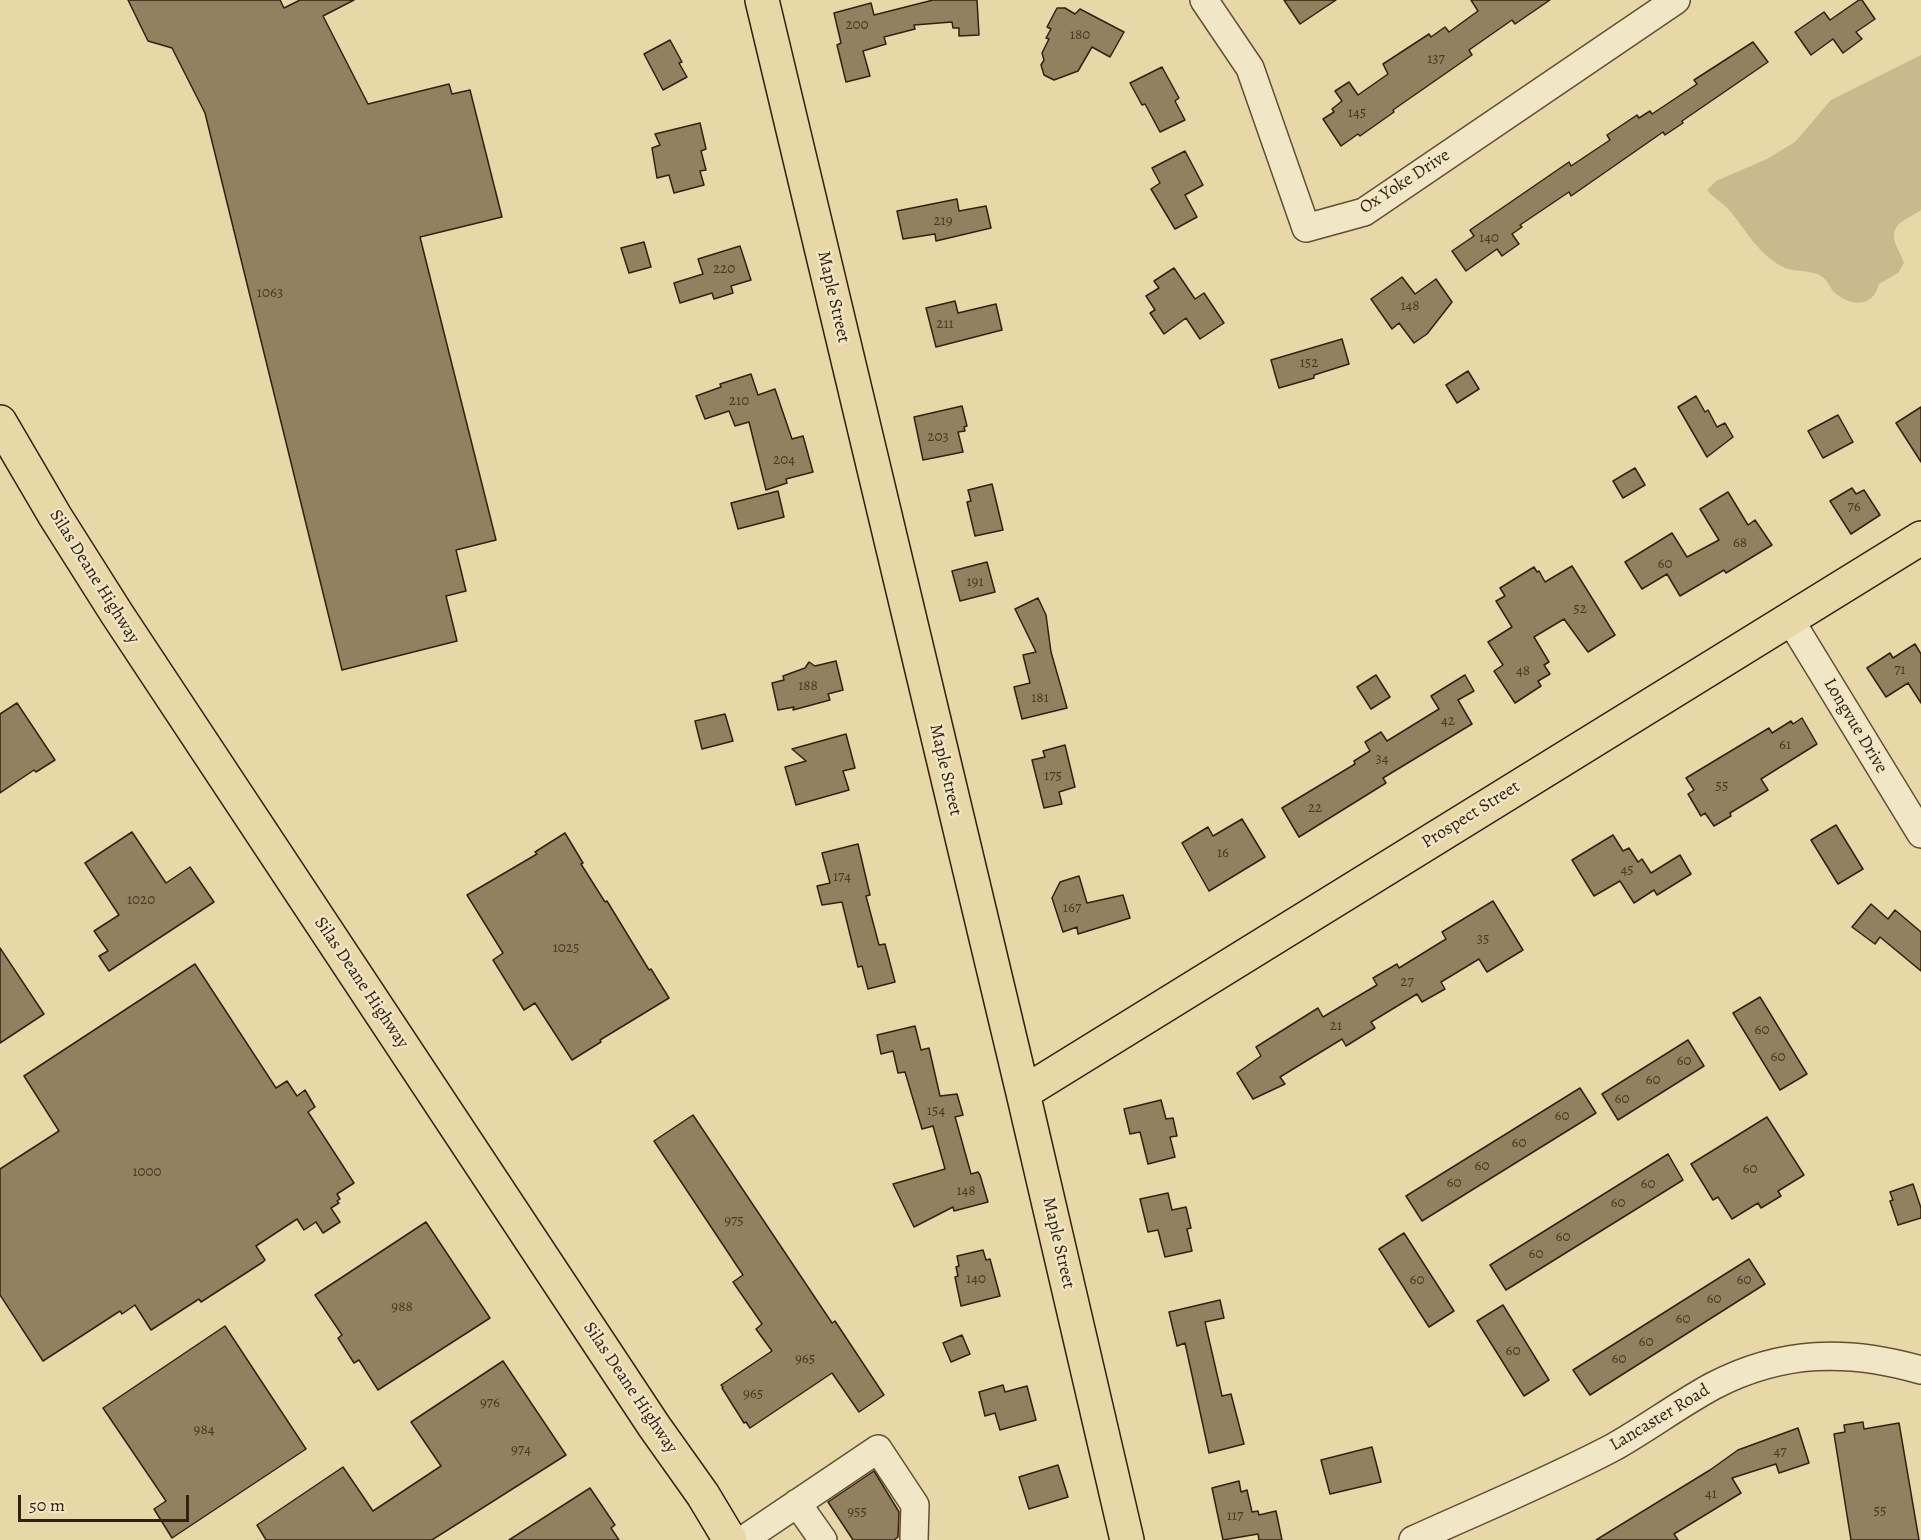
<!DOCTYPE html>
<html>
<head>
<meta charset="utf-8">
<style>
  body { margin:0 }
  #map { position:relative; width:1921px; height:1540px; overflow:hidden; background:#e9d8a7; font-family:Alegreya,serif }
  canvas { display:block }
  .scale { position:absolute; left:18px; top:1495px; width:171px; height:27px; box-sizing:border-box; border:3px solid #342010; border-top:0; padding-left:8px; font-size:18px; line-height:21px; white-space:nowrap; color:#342010; -webkit-text-stroke:4px #f1e6c6; paint-order:stroke }
</style>
</head>
<body>
<div id="map">
<canvas width="1921" height="1540"></canvas>
<div class="scale">50 m</div>
</div>
<script>
const g = document.querySelector('canvas').getContext('2d');
g.lineJoin = 'round';
function fill(path, color) { g.fillStyle = color; g.fill(path, 'evenodd'); }
function stroke(path, color, width, dash) { g.strokeStyle = color; g.lineWidth = width; g.lineCap = dash ? 'butt' : 'round'; g.setLineDash(dash || []); g.stroke(path); }
function label(font, color, halo, rows, align = 'center') {
  g.font = font + ' Alegreya,serif'; g.lineWidth = 4.5; g.setLineDash([]); g.textBaseline = 'middle'; g.strokeStyle = halo; g.fillStyle = color; for (const [text, x, y, turn = 0] of rows) {
    g.save(); g.translate(x, y); g.rotate((+turn || 0) * Math.PI / 180); g.textAlign = isNaN(turn) ? turn : align; if (halo) g.strokeText(text, 0, 0); g.fillText(text, 0, 0); g.restore();
  }
}
fill(new Path2D(`
  M 1921,55 L 1921,210 C 1907,221 1888,222 1896,245 C 1899,252 1902,257 1904,263 L 1898,273 L 1879,284 C 1873,307 1853,307 1836,294 C 1830,289 1828,280 1821,276 C 1809,269 1793,273 1781,266 C 1756,252 1746,229 1728,209 C 1722,202 1712,197 1707,190 L 1716,181 L 1767,159 L 1795,142 L 1831,100 Z`), '#cab98d');
const building = new Path2D(`
  M 128,0 L 280,0 L 284,8 L 300,0 L 354,0 L 323,16 L 368,104 L 449,84 L 452,94 L 470,90 L 502,217 L 420,237 L 496,540 L 456,550 L 466,591 L 446,596 L 457,641 L 342,670 L 205,113 L 172,48 L 148,41 Z
  M 933,0 L 977,0 L 979,35 L 959,36 L 959,28 L 953,28 L 952,22 L 914,25 L 915,29 L 884,37 L 886,44 L 863,51 L 870,76 L 846,82 L 837,45 L 841,43 L 834,13 L 871,3 L 874,15 Z
  M 1284,0 L 1336,0 L 1300,24 Z
  M 1471,0 L 1550,0 L 1515,24 L 1512,20 L 1469,50 L 1472,55 L 1393,110 L 1394,112 L 1360,136 L 1358,134 L 1341,146 L 1323,119 L 1334,112 L 1332,109 L 1342,101 L 1335,91 L 1349,82 L 1358,95 L 1388,74 L 1383,64 L 1429,34 L 1431,37 L 1445,27 L 1449,32 L 1478,11 Z
  M 1859,0 L 1862,0 L 1875,19 L 1856,32 L 1862,39 L 1843,53 L 1833,39 L 1811,55 L 1795,32 L 1824,12 L 1830,20 Z
  M 1057,8 L 1065,8 L 1075,14 L 1080,9 L 1124,32 L 1110,57 L 1092,47 L 1078,71 L 1054,80 L 1044,75 L 1041,65 L 1044,60 L 1042,53 L 1049,39 L 1046,38 L 1051,29 L 1047,27 Z
  M 670,40 L 682,62 L 679,63 L 687,77 L 663,90 L 644,54 Z
  M 1753,42 L 1768,62 L 1682,121 L 1683,123 L 1665,135 L 1663,132 L 1571,196 L 1569,192 L 1520,225 L 1522,227 L 1512,234 L 1519,244 L 1502,256 L 1497,249 L 1466,271 L 1452,251 L 1474,236 L 1470,230 L 1569,162 L 1571,166 L 1610,140 L 1607,135 L 1637,115 L 1639,118 L 1650,111 L 1652,114 L 1697,84 L 1694,80 Z
  M 1162,67 L 1179,98 L 1175,101 L 1185,120 L 1160,132 L 1145,104 L 1142,105 L 1130,83 Z
  M 700,123 L 706,149 L 701,151 L 706,170 L 700,171 L 704,185 L 674,193 L 669,175 L 657,178 L 652,148 L 660,145 L 655,134 Z
  M 1185,151 L 1203,185 L 1185,195 L 1197,217 L 1175,229 L 1151,189 L 1160,183 L 1152,168 Z
  M 957,199 L 959,211 L 986,206 L 991,228 L 936,241 L 935,234 L 903,239 L 897,211 Z
  M 644,242 L 651,267 L 629,273 L 621,248 Z
  M 740,246 L 751,280 L 731,286 L 733,293 L 714,299 L 712,293 L 680,303 L 674,283 L 703,274 L 698,259 Z
  M 1174,268 L 1195,299 L 1204,293 L 1224,323 L 1200,339 L 1186,318 L 1164,334 L 1150,313 L 1155,310 L 1146,296 L 1159,288 L 1154,281 Z
  M 1402,277 L 1415,294 L 1436,279 L 1452,302 L 1427,334 L 1414,343 L 1399,323 L 1392,329 L 1371,299 Z
  M 955,301 L 958,313 L 996,304 L 1002,330 L 936,347 L 926,308 Z
  M 1342,339 L 1349,364 L 1314,375 L 1314,378 L 1279,388 L 1271,360 Z
  M 1468,371 L 1479,389 L 1457,403 L 1446,385 Z
  M 751,374 L 758,395 L 775,389 L 792,439 L 803,436 L 813,472 L 786,479 L 787,483 L 766,490 L 749,422 L 735,426 L 729,411 L 705,419 L 696,396 L 721,387 L 720,384 Z
  M 1696,396 L 1705,412 L 1708,410 L 1717,427 L 1725,423 L 1733,437 L 1707,457 L 1678,407 Z
  M 962,406 L 967,426 L 964,427 L 965,431 L 958,432 L 963,452 L 923,460 L 914,417 Z
  M 1921,407 L 1921,462 L 1896,423 Z
  M 1838,415 L 1853,442 L 1823,458 L 1808,431 Z
  M 1635,468 L 1645,485 L 1623,498 L 1613,481 Z
  M 992,484 L 1003,530 L 975,536 L 967,502 L 971,501 L 968,490 Z
  M 1852,488 L 1856,494 L 1864,490 L 1880,515 L 1851,534 L 1830,501 Z
  M 778,491 L 784,517 L 738,529 L 731,503 Z
  M 1728,492 L 1748,525 L 1755,520 L 1772,545 L 1726,573 L 1724,570 L 1680,596 L 1667,574 L 1642,589 L 1625,562 L 1672,533 L 1687,557 L 1719,540 L 1700,509 Z
  M 987,562 L 995,592 L 960,601 L 952,571 Z
  M 1572,566 L 1615,635 L 1588,652 L 1564,619 L 1534,637 L 1549,662 L 1544,665 L 1550,674 L 1538,681 L 1541,686 L 1515,703 L 1494,671 L 1503,665 L 1488,642 L 1512,627 L 1496,601 L 1505,596 L 1500,588 L 1534,567 L 1537,572 L 1539,571 L 1545,582 Z
  M 1038,598 L 1046,615 L 1051,652 L 1067,708 L 1022,719 L 1014,687 L 1030,683 L 1023,655 L 1036,652 L 1015,609 Z
  M 1915,644 L 1921,654 L 1921,703 L 1908,683 L 1886,697 L 1867,668 L 1890,653 L 1893,658 Z
  M 836,661 L 843,690 L 828,694 L 830,700 L 793,710 L 794,707 L 778,710 L 772,683 L 784,680 L 783,676 L 805,668 L 809,662 L 815,666 Z
  M 1376,675 L 1390,697 L 1371,709 L 1357,687 Z
  M 1465,675 L 1474,691 L 1458,700 L 1472,724 L 1383,778 L 1386,783 L 1299,837 L 1282,808 L 1355,764 L 1354,761 L 1370,751 L 1365,742 L 1381,732 L 1387,741 L 1439,709 L 1431,696 Z
  M 17,703 L 55,760 L 36,772 L 34,770 L 0,793 L 0,714 Z
  M 725,714 L 733,741 L 702,749 L 695,721 Z
  M 1802,718 L 1817,744 L 1761,779 L 1768,790 L 1730,813 L 1731,816 L 1714,826 L 1705,813 L 1701,816 L 1688,794 L 1694,790 L 1686,778 L 1769,728 L 1772,733 L 1791,721 L 1793,724 Z
  M 846,734 L 855,768 L 843,771 L 849,790 L 796,805 L 785,767 L 806,761 L 792,749 Z
  M 1065,745 L 1075,787 L 1059,792 L 1062,804 L 1044,808 L 1032,760 L 1045,757 L 1043,751 Z
  M 1242,819 L 1265,857 L 1209,891 L 1182,843 L 1208,827 L 1213,836 Z
  M 1836,825 L 1863,869 L 1838,884 L 1811,840 Z
  M 132,832 L 166,883 L 190,867 L 214,902 L 109,971 L 99,956 L 108,951 L 94,931 L 119,915 L 85,863 Z
  M 565,833 L 583,863 L 581,864 L 605,902 L 607,901 L 649,970 L 651,969 L 669,998 L 600,1040 L 601,1042 L 572,1060 L 535,1003 L 524,1010 L 493,960 L 503,953 L 467,895 L 537,854 L 535,852 Z
  M 1613,835 L 1623,851 L 1629,848 L 1638,862 L 1642,859 L 1651,873 L 1680,855 L 1691,874 L 1657,895 L 1654,890 L 1634,903 L 1620,881 L 1594,896 L 1572,860 Z
  M 858,844 L 870,895 L 866,896 L 879,945 L 885,944 L 895,982 L 868,989 L 862,966 L 858,967 L 842,902 L 822,905 L 817,886 L 830,883 L 822,853 Z
  M 1079,876 L 1087,903 L 1123,895 L 1130,918 L 1078,934 L 1077,927 L 1063,932 L 1052,898 L 1060,882 Z
  M 1493,901 L 1523,950 L 1487,972 L 1479,959 L 1441,982 L 1445,989 L 1422,1002 L 1417,994 L 1371,1022 L 1375,1028 L 1346,1046 L 1342,1039 L 1280,1077 L 1285,1084 L 1253,1099 L 1237,1073 L 1261,1056 L 1256,1047 L 1318,1008 L 1323,1017 L 1377,985 L 1373,978 L 1397,964 L 1399,968 L 1446,939 L 1442,932 Z
  M 1871,904 L 1888,919 L 1895,910 L 1921,932 L 1921,971 L 1880,937 L 1875,944 L 1852,927 Z
  M 0,948 L 44,1014 L 0,1043 Z
  M 195,964 L 276,1088 L 287,1081 L 297,1096 L 305,1090 L 315,1107 L 308,1112 L 354,1183 L 337,1194 L 340,1199 L 337,1201 L 339,1203 L 331,1208 L 340,1222 L 323,1233 L 316,1222 L 304,1230 L 297,1219 L 256,1246 L 265,1260 L 263,1262 L 201,1302 L 199,1299 L 151,1330 L 135,1305 L 122,1314 L 120,1311 L 43,1361 L 0,1295 L 0,1169 L 59,1131 L 24,1076 Z
  M 1760,997 L 1807,1074 L 1780,1090 L 1733,1013 Z
  M 915,1026 L 921,1050 L 929,1048 L 940,1096 L 957,1094 L 963,1115 L 955,1117 L 956,1120 L 971,1174 L 978,1172 L 980,1175 L 988,1202 L 954,1211 L 953,1207 L 914,1227 L 893,1184 L 945,1169 L 933,1126 L 922,1129 L 905,1072 L 898,1073 L 893,1051 L 881,1054 L 877,1035 Z
  M 1688,1040 L 1704,1066 L 1618,1120 L 1602,1094 Z
  M 1580,1088 L 1596,1113 L 1422,1221 L 1406,1196 Z
  M 1161,1100 L 1166,1119 L 1173,1118 L 1177,1136 L 1170,1137 L 1175,1157 L 1148,1164 L 1140,1132 L 1130,1134 L 1124,1109 Z
  M 693,1115 L 832,1323 L 835,1321 L 884,1395 L 859,1412 L 832,1373 L 750,1428 L 746,1422 L 744,1423 L 722,1388 L 723,1387 L 721,1385 L 772,1351 L 756,1329 L 762,1324 L 733,1282 L 743,1275 L 654,1141 Z
  M 1767,1117 L 1804,1175 L 1778,1191 L 1781,1196 L 1761,1208 L 1758,1203 L 1732,1219 L 1718,1197 L 1713,1200 L 1691,1164 Z
  M 1668,1154 L 1683,1180 L 1506,1290 L 1490,1265 Z
  M 1913,1184 L 1921,1208 L 1921,1218 L 1898,1225 L 1890,1201 L 1893,1200 L 1890,1192 Z
  M 1168,1193 L 1172,1210 L 1186,1207 L 1191,1228 L 1187,1229 L 1192,1251 L 1165,1257 L 1158,1230 L 1148,1232 L 1140,1199 Z
  M 426,1222 L 490,1318 L 378,1390 L 359,1360 L 354,1363 L 338,1338 L 342,1335 L 315,1295 Z
  M 1404,1233 L 1454,1311 L 1429,1327 L 1379,1249 Z
  M 983,1250 L 986,1260 L 990,1259 L 1000,1296 L 961,1306 L 955,1277 L 958,1276 L 956,1267 L 959,1266 L 957,1256 Z
  M 1749,1259 L 1765,1284 L 1590,1395 L 1573,1370 Z
  M 1220,1300 L 1224,1318 L 1205,1322 L 1222,1396 L 1231,1394 L 1244,1444 L 1209,1453 L 1185,1343 L 1177,1346 L 1169,1312 Z
  M 1503,1305 L 1549,1380 L 1524,1396 L 1477,1321 Z
  M 225,1326 L 306,1449 L 172,1538 L 154,1509 L 166,1501 L 103,1408 Z
  M 962,1335 L 970,1354 L 951,1362 L 943,1343 Z
  M 503,1361 L 566,1455 L 432,1540 L 266,1540 L 257,1525 L 343,1467 L 373,1511 L 441,1466 L 411,1422 Z
  M 1003,1385 L 1005,1392 L 1027,1386 L 1036,1420 L 1000,1430 L 995,1413 L 985,1416 L 979,1392 Z
  M 1863,1422 L 1864,1429 L 1899,1423 L 1919,1540 L 1851,1540 L 1834,1434 L 1845,1432 L 1844,1425 Z
  M 1798,1428 L 1809,1463 L 1779,1473 L 1776,1464 L 1732,1478 L 1741,1493 L 1674,1534 L 1678,1540 L 1596,1540 L 1710,1470 L 1738,1450 Z
  M 1372,1447 L 1381,1482 L 1330,1494 L 1321,1460 Z
  M 1058,1465 L 1068,1497 L 1029,1509 L 1019,1477 Z
  M 874,1471 L 899,1512 L 898,1537 L 894,1540 L 853,1540 L 828,1502 Z
  M 1239,1481 L 1241,1492 L 1247,1490 L 1252,1512 L 1258,1511 L 1259,1515 L 1276,1511 L 1282,1540 L 1259,1540 L 1258,1534 L 1223,1540 L 1212,1488 Z
  M 590,1488 L 615,1525 L 611,1528 L 619,1540 L 509,1540 Z`);
fill(building, '#92805f');
stroke(building, '#342010', 1.5);
const minor = new Path2D(`
  M 1204,0 L 1250,68 L 1306,228 L 1364,212 L 1676,0
  M 1789,618 L 1921,834
  M 797,1503 L 823,1540
  M 743,1540 L 878,1449 L 915,1505 L 914,1540
  M 1413,1540 C 1479,1510 1547,1482 1612,1448 C 1646,1429 1678,1405 1713,1386 C 1782,1350 1848,1349 1921,1370`);
const major = new Path2D(`
  M 762,0 L 1023,1093 L 1127,1540
  M 0,422 L 55,516 L 117,614 L 654,1426 L 703,1495 L 730,1540
  M 1023,1093 L 1921,538`);
stroke(minor, '#614e36', 30);
stroke(major, '#342010', 36);
stroke(minor, '#f1e6c6', 27);
stroke(major, '#e9d8a7', 33);
label('15px', '#4c3824', null, [
  ["200",857,25],
  ["180",1080,35],
  ["137",1436,59],
  ["145",1357,113],
  ["219",943,221],
  ["140",1489,238],
  ["220",724,269],
  ["1063",270,293],
  ["148",1410,306],
  ["211",945,324],
  ["152",1309,363],
  ["210",739,401],
  ["203",938,437],
  ["204",784,460],
  ["76",1854,507],
  ["68",1740,543],
  ["60",1665,564],
  ["191",975,582],
  ["52",1580,609],
  ["71",1900,670],
  ["48",1523,671],
  ["188",808,686],
  ["181",1040,698],
  ["42",1448,721],
  ["61",1785,745],
  ["34",1382,759],
  ["175",1053,776],
  ["55",1722,786],
  ["22",1315,808],
  ["16",1223,853],
  ["45",1627,870],
  ["174",842,877],
  ["1020",141,900],
  ["167",1072,908],
  ["35",1483,939],
  ["1025",566,948],
  ["27",1407,982],
  ["21",1336,1026],
  ["60",1762,1030],
  ["60",1778,1057],
  ["60",1684,1061],
  ["60",1653,1080],
  ["60",1622,1099],
  ["154",936,1111],
  ["60",1562,1116],
  ["60",1519,1143],
  ["60",1482,1166],
  ["60",1750,1169],
  ["1000",147,1172],
  ["60",1454,1183],
  ["60",1648,1184],
  ["148",966,1191],
  ["60",1618,1203],
  ["975",734,1221],
  ["60",1563,1237],
  ["60",1536,1254],
  ["140",976,1279],
  ["60",1417,1280],
  ["60",1744,1280],
  ["60",1714,1299],
  ["988",402,1307],
  ["60",1683,1319],
  ["60",1646,1342],
  ["60",1513,1351],
  ["965",805,1359],
  ["60",1619,1359],
  ["965",753,1394],
  ["976",490,1403],
  ["984",204,1430],
  ["974",521,1450],
  ["47",1780,1452],
  ["41",1711,1494],
  ["55",1880,1511],
  ["955",857,1512],
  ["117",1235,1516]
]);
label('18px', '#342010', '#f1e6c6', [
  ["Ox Yoke Drive",1405,182,-33],
  ["Maple Street",833,297,77],
  ["Silas Deane Highway",94,577,58],
  ["Longvue Drive",1855,726,59],
  ["Maple Street",945,770,77],
  ["Prospect Street",1471,815,-32],
  ["Silas Deane Highway",361,983,56],
  ["Maple Street",1058,1243,77],
  ["Silas Deane Highway",630,1388,56],
  ["Lancaster Road",1660,1418,-31]
]);
</script>
</body>
</html>
